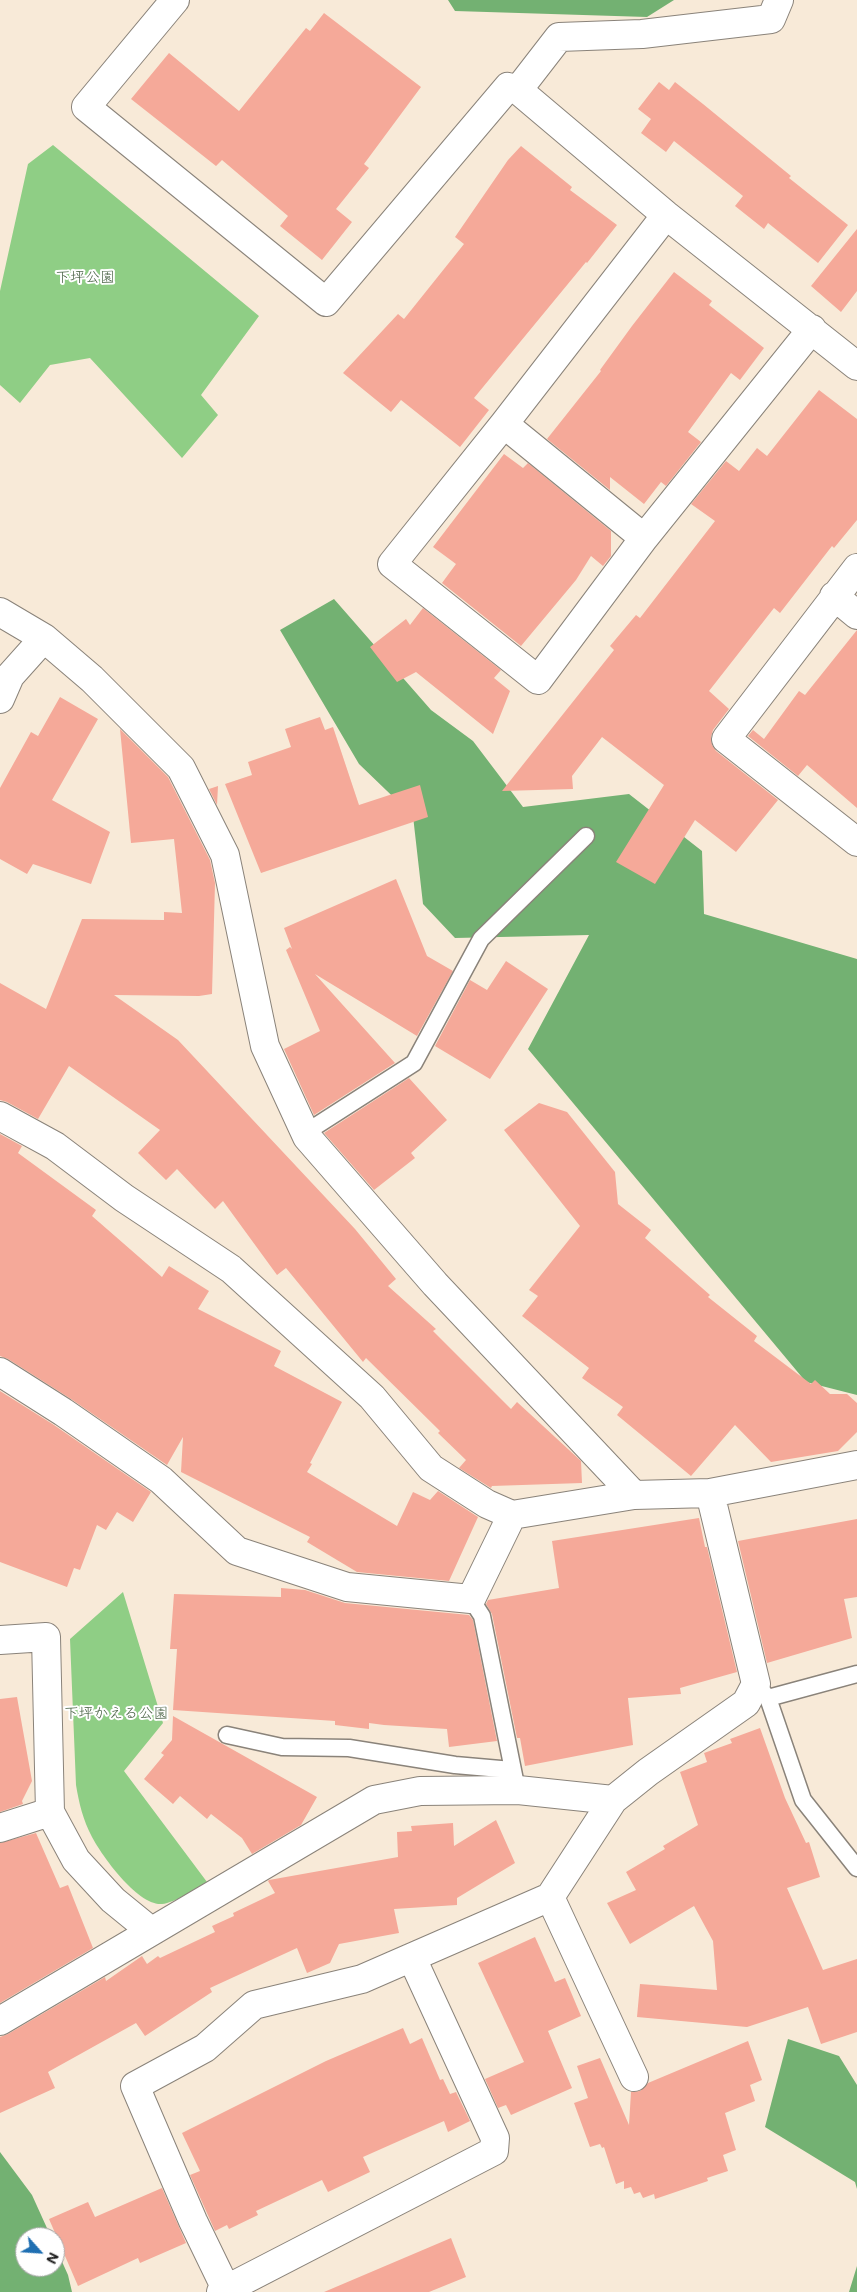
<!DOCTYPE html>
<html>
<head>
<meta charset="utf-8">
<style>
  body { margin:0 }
  #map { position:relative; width:857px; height:2292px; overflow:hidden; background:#f8ead8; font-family:Mali,sans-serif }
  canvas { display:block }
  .north { position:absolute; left:15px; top:2227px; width:50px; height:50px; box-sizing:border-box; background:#fff; border:1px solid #a4a4a4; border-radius:50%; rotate:116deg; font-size:14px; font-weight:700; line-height:20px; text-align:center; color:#1c1c1c }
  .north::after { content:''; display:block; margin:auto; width:18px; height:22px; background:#1f6fb2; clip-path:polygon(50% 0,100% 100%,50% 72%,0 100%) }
</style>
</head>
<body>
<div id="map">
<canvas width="857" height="2292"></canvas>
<div class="north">N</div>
</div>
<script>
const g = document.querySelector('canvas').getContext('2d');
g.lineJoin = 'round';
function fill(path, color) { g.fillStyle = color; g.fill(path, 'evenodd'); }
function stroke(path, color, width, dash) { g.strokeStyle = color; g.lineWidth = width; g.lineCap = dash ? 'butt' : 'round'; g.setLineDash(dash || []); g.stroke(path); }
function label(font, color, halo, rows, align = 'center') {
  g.font = font + ' Mali,"Klee One",sans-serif'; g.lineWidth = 4; g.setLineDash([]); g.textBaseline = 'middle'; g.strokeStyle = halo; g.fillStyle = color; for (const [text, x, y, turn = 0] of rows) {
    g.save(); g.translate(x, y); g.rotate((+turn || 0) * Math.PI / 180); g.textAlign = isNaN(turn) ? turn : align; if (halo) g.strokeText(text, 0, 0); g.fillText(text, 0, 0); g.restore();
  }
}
fill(new Path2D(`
  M 53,145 L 259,316 L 201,395 L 218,415 L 182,458 L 90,358 L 50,365 L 20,403 L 0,385 L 0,291 L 28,164 Z
  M 123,1592 L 163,1723 L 124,1771 L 207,1882 C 196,1888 175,1903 162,1904 C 138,1906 102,1856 92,1837 C 83,1820 79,1803 76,1785 L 70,1639 Z`), '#8fce85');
fill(new Path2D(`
  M 448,0 L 674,0 L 647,17 L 455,11 Z
  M 334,599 L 431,710 L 473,741 L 523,807 L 629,794 L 702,851 L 704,914 L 857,959 L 857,1395 L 806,1382 L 528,1049 L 589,935 L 455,938 L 423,904 L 413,816 L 359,764 L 280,630 Z
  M 788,2039 L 839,2056 L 857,2085 L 857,2189 L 855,2182 L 765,2127 Z
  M 0,2152 L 32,2195 L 51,2237 L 25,2237 L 25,2267 L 55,2267 L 55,2246 L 68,2275 L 72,2292 L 0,2292 Z
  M 857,2266 L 857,2292 L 849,2292 Z`), '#73b172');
fill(new Path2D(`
  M 324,13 L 421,87 L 364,164 L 369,168 L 336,209 L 352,222 L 322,260 L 280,226 L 288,216 L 222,160 L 216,166 L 131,99 L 169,53 L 239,111 L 306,28 L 310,31 Z
  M 659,82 L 669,90 L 675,82 L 703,104 L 791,176 L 789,178 L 848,225 L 818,263 L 768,223 L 764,229 L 735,206 L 743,196 L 674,141 L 666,152 L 641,133 L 651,119 L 638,109 Z
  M 521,146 L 572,187 L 570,190 L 617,225 L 587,263 L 586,262 L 474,398 L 489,410 L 460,447 L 401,400 L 391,412 L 343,373 L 398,314 L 404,319 L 464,244 L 455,237 L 508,160 Z
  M 857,229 L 857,291 L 841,312 L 811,286 Z
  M 674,272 L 712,301 L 709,305 L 764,348 L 740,380 L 731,373 L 688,432 L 701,442 L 666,486 L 661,482 L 644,504 L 610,477 L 610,490 L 547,439 L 601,371 L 600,370 L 632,326 Z
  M 819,390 L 857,419 L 857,520 L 834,548 L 832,546 L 780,613 L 774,608 L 709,691 L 729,709 L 713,730 L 711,737 L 712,745 L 716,751 L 778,800 L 736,852 L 695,820 L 655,884 L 616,862 L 664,785 L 602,737 L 572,776 L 573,789 L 502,791 L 614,650 L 610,646 L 636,615 L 640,618 L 715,521 L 691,504 L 726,461 L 739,471 L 757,448 L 767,456 Z
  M 504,454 L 523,468 L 528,463 L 611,531 L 611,556 L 603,566 L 591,556 L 576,580 L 521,646 L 442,583 L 456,564 L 433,547 Z
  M 423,608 L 501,670 L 494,678 L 510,691 L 493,734 L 416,672 L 397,682 L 370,647 L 406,619 L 410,625 Z
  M 857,630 L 857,808 L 807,765 L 798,776 L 748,736 L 753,730 L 764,739 L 799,691 L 805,695 Z
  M 60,697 L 98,719 L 52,800 L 110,832 L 91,884 L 33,864 L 27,874 L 0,859 L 0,788 L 31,732 L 38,736 Z
  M 320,717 L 325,730 L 333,727 L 359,805 L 420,785 L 428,817 L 261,873 L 225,784 L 252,775 L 248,762 L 291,747 L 285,729 Z
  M 120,729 L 168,777 L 210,860 L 215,883 L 212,994 L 199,996 L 114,995 L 178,1040 L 355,1229 L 396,1279 L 388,1286 L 436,1329 L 433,1331 L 511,1409 L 517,1402 L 581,1461 L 582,1483 L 492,1486 L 491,1488 L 459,1468 L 466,1460 L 438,1433 L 440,1431 L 366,1358 L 363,1362 L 286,1268 L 277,1275 L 223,1201 L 215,1209 L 177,1169 L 166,1180 L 138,1153 L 160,1130 L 69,1066 L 38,1119 L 7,1102 L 0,1100 L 0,983 L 46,1009 L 82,919 L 164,920 L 164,912 L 182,913 L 174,839 L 131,843 Z
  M 218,786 L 217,805 L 209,789 Z
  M 396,879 L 427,956 L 453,971 L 417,1036 L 315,974 L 395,1063 L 314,1115 L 284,1049 L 320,1031 L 286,950 L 290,947 L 292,949 L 284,928 Z
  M 506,961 L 548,989 L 490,1079 L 435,1046 L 470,980 L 487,990 Z
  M 409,1078 L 447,1120 L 411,1153 L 415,1158 L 374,1190 L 324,1133 Z
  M 539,1103 L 567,1112 L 615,1172 L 618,1204 L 651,1230 L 645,1238 L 710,1295 L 708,1297 L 757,1336 L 754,1341 L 811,1384 L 815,1380 L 830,1394 L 847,1394 L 857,1403 L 857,1432 L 838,1451 L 771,1462 L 735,1425 L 691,1476 L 617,1415 L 623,1407 L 582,1378 L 589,1368 L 522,1316 L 538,1296 L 529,1290 L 580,1226 L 504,1130 Z
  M 0,1134 L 22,1146 L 18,1153 L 96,1210 L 92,1216 L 162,1277 L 169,1266 L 209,1291 L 198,1309 L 281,1351 L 274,1366 L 342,1402 L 310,1463 L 312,1464 L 307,1472 L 397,1526 L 413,1492 L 430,1500 L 438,1491 L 478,1517 L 449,1581 L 357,1572 L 307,1542 L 310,1537 L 181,1472 L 183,1437 L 167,1465 L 71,1399 L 8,1359 L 0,1356 Z
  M 0,1391 L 54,1425 L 151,1492 L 133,1522 L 117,1512 L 106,1530 L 97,1525 L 80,1570 L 74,1568 L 67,1587 L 0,1562 Z
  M 699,1518 L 705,1547 L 707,1547 L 737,1672 L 680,1688 L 681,1694 L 628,1698 L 633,1745 L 525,1766 L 520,1738 L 517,1738 L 492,1614 L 486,1604 L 488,1600 L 559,1588 L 552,1541 Z
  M 857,1519 L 857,1597 L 844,1599 L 852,1638 L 767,1663 L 738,1541 Z
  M 281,1588 L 305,1590 L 345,1603 L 469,1615 L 473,1620 L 497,1741 L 449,1747 L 447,1729 L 384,1725 L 369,1723 L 369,1729 L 335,1725 L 335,1721 L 173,1710 L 177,1649 L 170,1649 L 174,1594 L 281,1597 Z
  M 17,1697 L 32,1781 L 22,1801 L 23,1804 L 0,1812 L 0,1699 Z
  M 173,1716 L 317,1797 L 301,1825 L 252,1854 L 242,1838 L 211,1814 L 207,1819 L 180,1796 L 173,1804 L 144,1779 L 164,1755 L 161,1753 L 172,1740 Z
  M 760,1728 L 785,1798 L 806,1843 L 809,1842 L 820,1877 L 787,1888 L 823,1970 L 857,1959 L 857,2032 L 821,2044 L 808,2007 L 747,2027 L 637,2017 L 640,1984 L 717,1990 L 713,1941 L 694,1906 L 630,1944 L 607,1903 L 636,1890 L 626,1872 L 665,1849 L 663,1846 L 698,1825 L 680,1772 L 707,1762 L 704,1753 L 732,1743 L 730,1739 Z
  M 496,1820 L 515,1863 L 457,1898 L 457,1905 L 394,1909 L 399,1933 L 339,1944 L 330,1963 L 307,1973 L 297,1948 L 210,1988 L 212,1992 L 145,2036 L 136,2023 L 48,2072 L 55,2088 L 0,2113 L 0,2037 L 8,2034 L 105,1977 L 106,1981 L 142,1956 L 147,1964 L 158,1956 L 160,1958 L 215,1932 L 212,1926 L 234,1916 L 233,1913 L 275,1893 L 268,1881 L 269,1880 L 398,1857 L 397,1832 L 412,1831 L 411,1826 L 453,1823 L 454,1846 Z
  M 36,1833 L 60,1888 L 68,1885 L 93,1948 L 0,2003 L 0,1843 Z
  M 535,1937 L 555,1982 L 565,1978 L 581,2016 L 548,2031 L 572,2088 L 511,2115 L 506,2105 L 498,2108 L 485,2079 L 524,2062 L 478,1963 Z
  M 403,2028 L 410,2044 L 422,2038 L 440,2080 L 443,2079 L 450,2094 L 456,2092 L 470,2121 L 448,2132 L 444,2121 L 363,2157 L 370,2172 L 328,2192 L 322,2180 L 256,2211 L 258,2215 L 229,2229 L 227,2225 L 215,2231 L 190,2175 L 200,2171 L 182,2133 L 326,2061 Z
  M 748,2041 L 762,2080 L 750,2085 L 755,2101 L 725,2113 L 736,2150 L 723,2155 L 728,2171 L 707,2178 L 708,2181 L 655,2199 L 654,2194 L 643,2198 L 640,2192 L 634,2194 L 631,2187 L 624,2189 L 624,2181 L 616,2184 L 604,2147 L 602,2148 L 600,2144 L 590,2147 L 574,2103 L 588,2098 L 577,2066 L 600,2058 L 629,2125 L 631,2092 L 640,2091 L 648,2083 Z
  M 162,2188 L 186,2243 L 140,2263 L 138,2258 L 78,2286 L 49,2219 L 88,2202 L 95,2217 Z
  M 451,2238 L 466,2277 L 429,2292 L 324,2292 Z`), '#f5a999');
const service = new Path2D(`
  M 305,1133 L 414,1063 L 481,939 L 586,836
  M 471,1599 L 482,1616 L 515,1780
  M 756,1684 L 768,1698 L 803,1800 L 857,1868
  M 762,1691 L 768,1698 L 857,1674
  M 227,1735 L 282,1747 L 349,1748 L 455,1765 L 512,1770`);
const minor = new Path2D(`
  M 175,0 L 86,107 L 326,302 L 508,87 L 518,90 L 666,215 L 857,366
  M 518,90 L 559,37 L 642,34 L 771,19 L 779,0
  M 666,215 L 504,424 L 392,564 L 538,680 L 644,538 L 812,329
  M 504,424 L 644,538
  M 857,568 L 726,739 L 857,842
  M 834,596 L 857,615
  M 0,612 L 44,638 L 92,679 L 181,768 L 225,855 L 265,1046 L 307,1137 L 435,1284 L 634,1495
  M 0,699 L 10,676 L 44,638
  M 0,1116 L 55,1146 L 124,1198 L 231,1269 L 372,1397 L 431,1468 L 487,1504 L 512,1515 L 634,1495 L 710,1493 L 857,1465
  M 0,1372 L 63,1412 L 161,1480 L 237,1551 L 347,1587 L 471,1599 L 512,1515
  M 0,1640 L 46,1637 L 50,1812 L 76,1860 L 113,1900 L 151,1931
  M 0,1828 L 50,1812
  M 550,1897 L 634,2077
  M 0,2021 L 374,1800 L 420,1791 L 518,1790 L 613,1800 L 648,1772 L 746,1703 L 756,1684 L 710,1493
  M 226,2289 L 193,2221 L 135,2086 L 205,2048 L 254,2005 L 362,1979 L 550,1897 L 613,1800
  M 221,2292 L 494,2151 L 495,2138 L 412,1958`);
stroke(service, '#8a837a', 19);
stroke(minor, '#8a837a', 30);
stroke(service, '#fff', 16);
stroke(minor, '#fff', 28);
label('15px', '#4a6346', '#fff', [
  ["下坪公園",85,277],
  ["下坪かえる公園",116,1713]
]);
</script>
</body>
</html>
